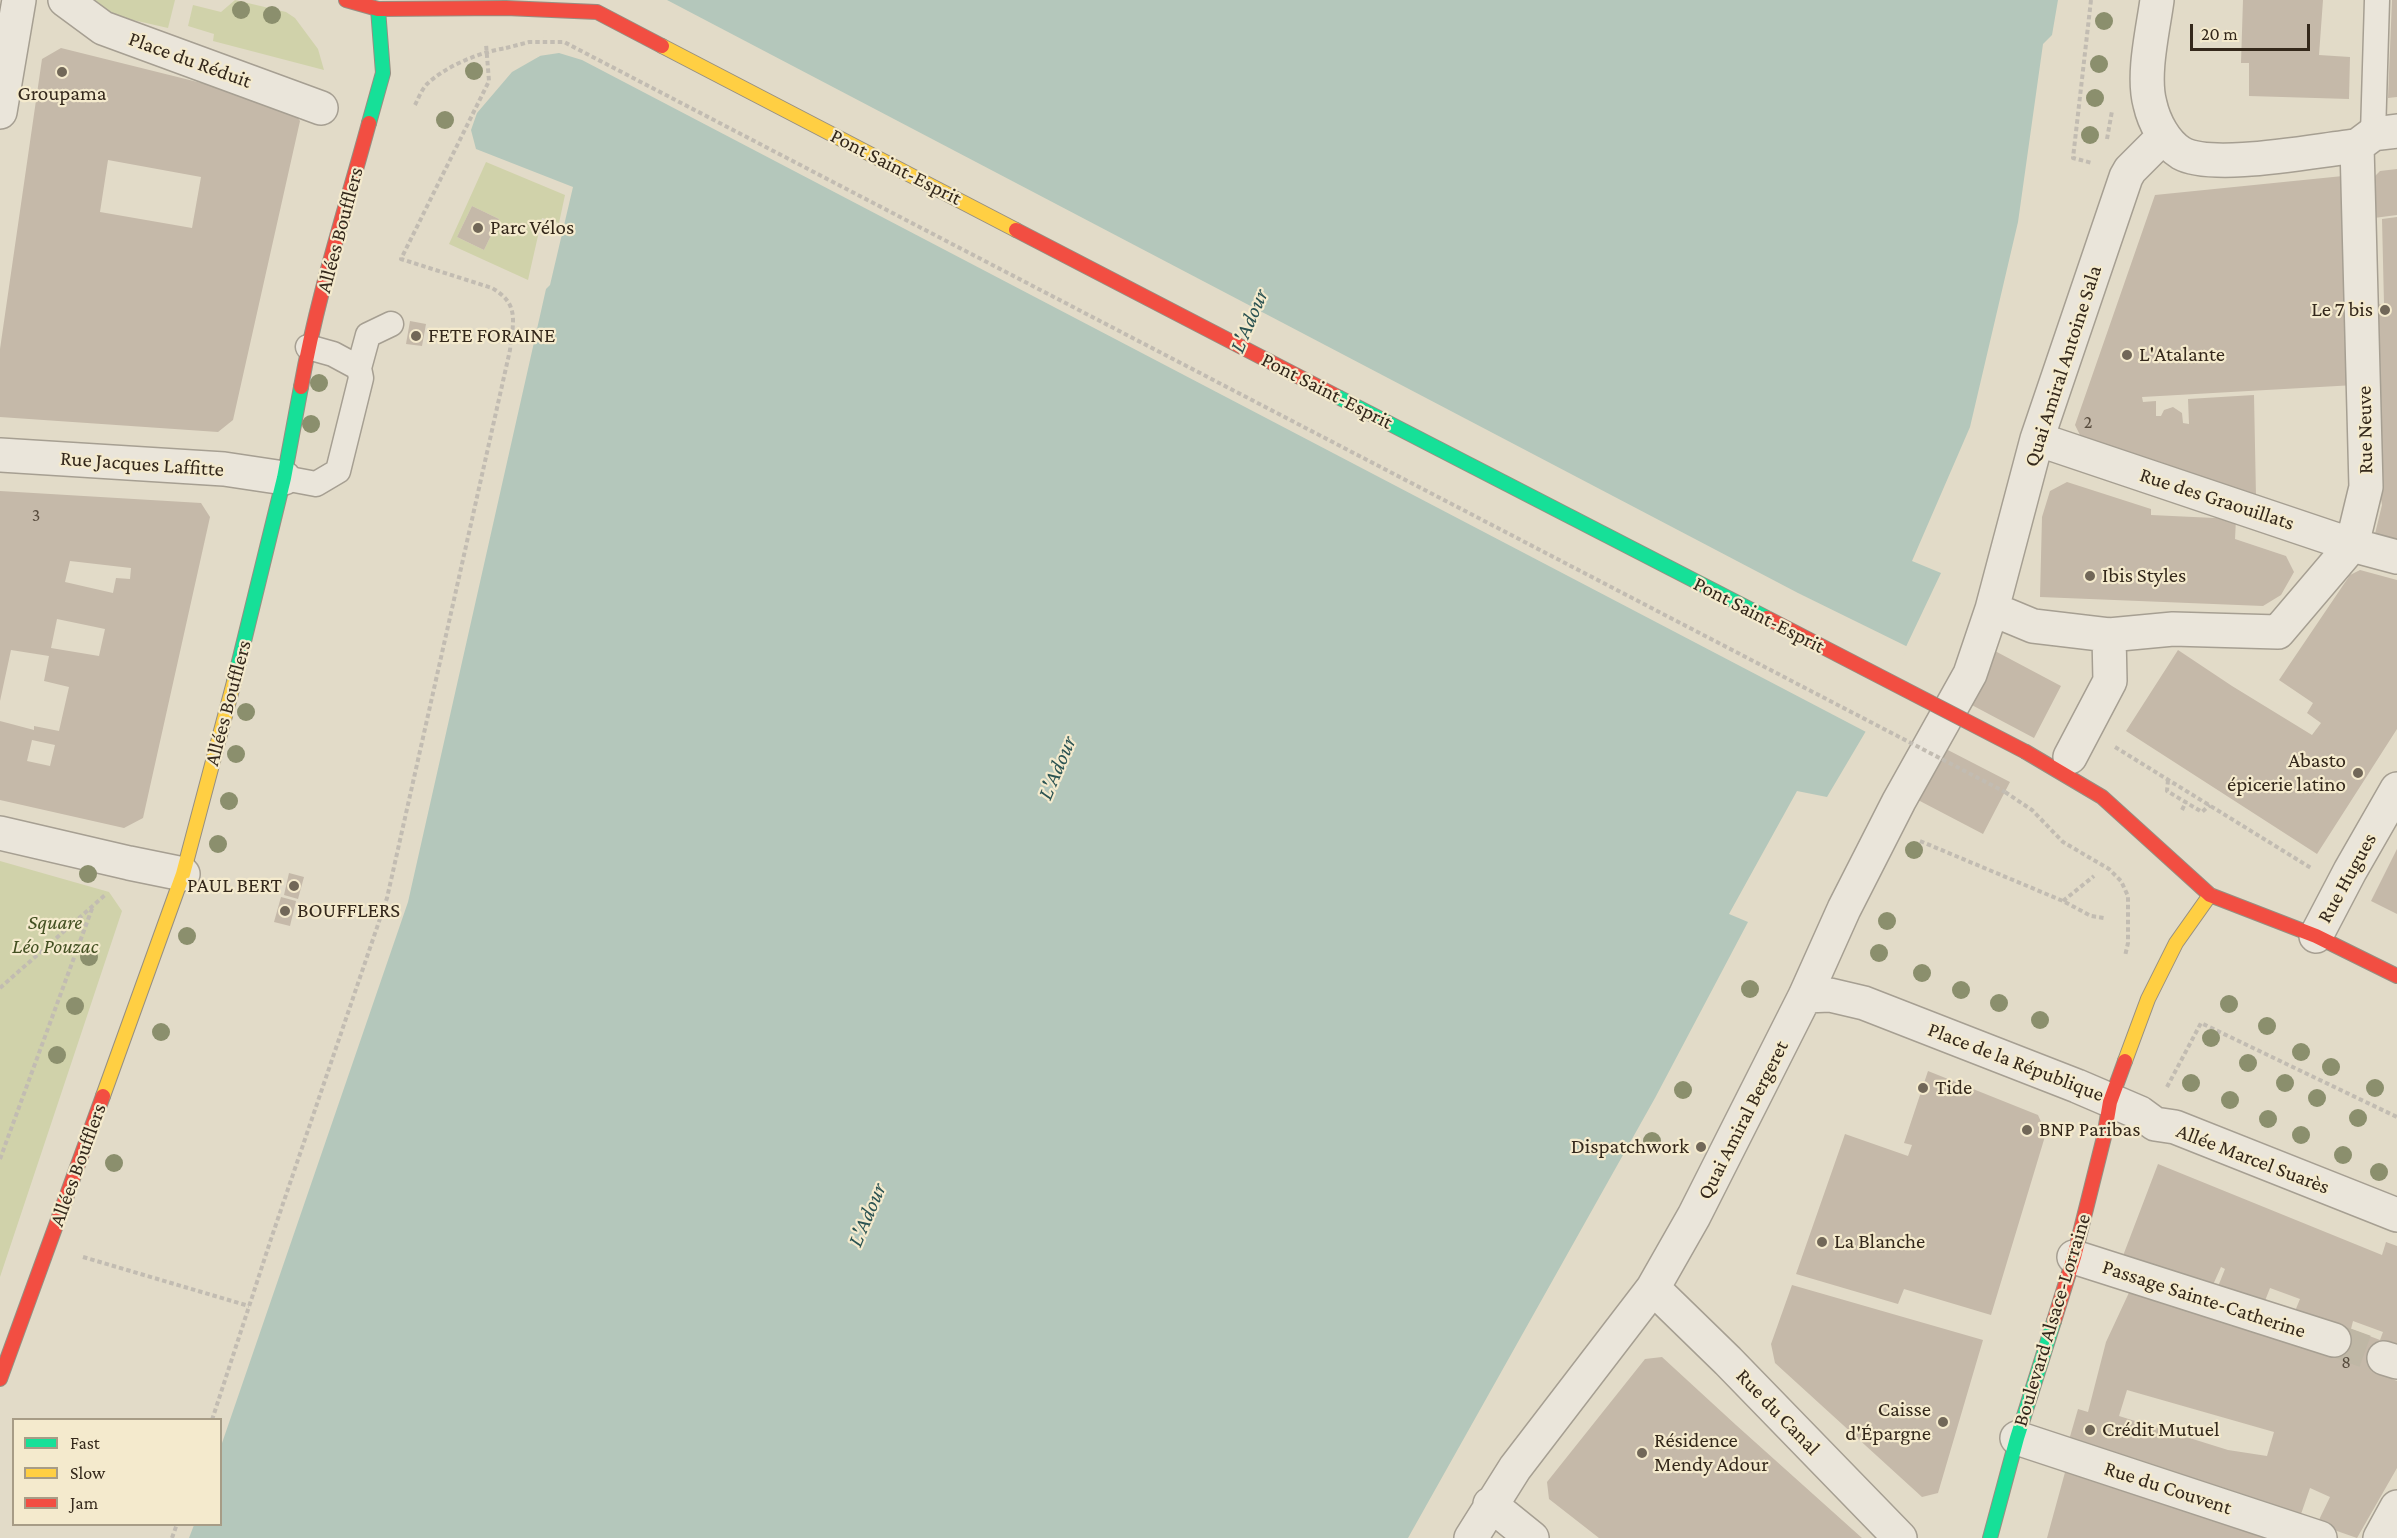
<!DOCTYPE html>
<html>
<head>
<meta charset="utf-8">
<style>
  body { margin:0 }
  #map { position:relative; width:2397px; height:1538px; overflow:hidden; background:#e2dbc8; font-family:"Crimson Pro",serif }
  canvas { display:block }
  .legend { position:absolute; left:12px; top:1418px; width:210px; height:108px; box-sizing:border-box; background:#f4eacd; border:2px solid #a79c86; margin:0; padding:8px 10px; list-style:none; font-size:18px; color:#34281b }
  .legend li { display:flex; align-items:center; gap:12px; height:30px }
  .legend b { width:30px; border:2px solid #a79c86 }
  .scale { position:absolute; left:2190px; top:24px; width:120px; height:27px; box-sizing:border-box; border:3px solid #34281b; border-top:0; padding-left:8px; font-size:18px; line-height:21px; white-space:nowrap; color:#34281b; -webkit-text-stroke:4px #f4eacd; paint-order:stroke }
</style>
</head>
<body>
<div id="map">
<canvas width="2397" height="1538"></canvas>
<ul class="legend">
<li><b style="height:8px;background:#16e098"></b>Fast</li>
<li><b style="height:8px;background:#ffcf43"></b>Slow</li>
<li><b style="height:8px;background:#f24e42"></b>Jam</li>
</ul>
<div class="scale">20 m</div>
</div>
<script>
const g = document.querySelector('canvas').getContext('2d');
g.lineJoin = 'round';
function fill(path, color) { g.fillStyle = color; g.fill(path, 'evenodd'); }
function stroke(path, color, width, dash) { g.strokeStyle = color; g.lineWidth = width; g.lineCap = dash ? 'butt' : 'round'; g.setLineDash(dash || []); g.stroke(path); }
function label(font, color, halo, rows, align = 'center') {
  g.font = font + ' "Crimson Pro",serif'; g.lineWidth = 4.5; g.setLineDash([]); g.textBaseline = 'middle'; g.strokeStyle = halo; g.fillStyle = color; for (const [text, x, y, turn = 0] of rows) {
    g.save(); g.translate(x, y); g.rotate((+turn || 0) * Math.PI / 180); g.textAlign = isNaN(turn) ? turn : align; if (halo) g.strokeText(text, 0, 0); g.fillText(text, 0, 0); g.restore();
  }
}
fill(new Path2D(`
  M 91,0 L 175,0 L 168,28 L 111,15 Z
  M 235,0 L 286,12 L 295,18 L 318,49 L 324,70 L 213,41 L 214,34 L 188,26 L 193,5 L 221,12 Z
  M 486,162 L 565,195 L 559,223 L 542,218 L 528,280 L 449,244 ZM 472,206 L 499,219 L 484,250 L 457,237 Z
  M 0,861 L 109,892 L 122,911 L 0,1277 Z`), '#d0d2aa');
fill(new Path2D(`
  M 560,0 L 2058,0 L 2052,35 L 2043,44 L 2018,222 L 1970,427 L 1912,561 L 1941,573 L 1866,731 L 1827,797 L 1797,791 L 1729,914 L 1748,922 L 1655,1098 L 1408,1538 L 189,1538 L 194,1525 L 220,1524 L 221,1446 L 408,902 L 546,289 L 550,285 L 573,187 L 476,149 L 471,130 L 477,113 L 512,72 L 540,56 Z`), '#b4c7bb');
fill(new Path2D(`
  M 557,0 L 667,0 L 1798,593 L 1908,647 L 1868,733 L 582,60 L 559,53 L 539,56 L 521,64 L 537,54 Z`), '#e2dbc8');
fill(new Path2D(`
  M 2243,0 L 2323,0 L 2319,55 L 2350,57 L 2349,99 L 2249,96 L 2249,63 L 2241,63 Z
  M 2392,0 L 2397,0 L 2397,97 L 2388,98 Z
  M 61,48 L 290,105 L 300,121 L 233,420 L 218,432 L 0,417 L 0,349 L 42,59 ZM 108,160 L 201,177 L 192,228 L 100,212 Z
  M 2397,169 L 2397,215 L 2374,218 L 2373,178 L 2380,171 Z
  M 2343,176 L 2342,226 L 2355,385 L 2142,397 L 2143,402 L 2156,401 L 2156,416 L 2161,416 L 2164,410 L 2173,407 L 2182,413 L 2183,423 L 2189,424 L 2188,399 L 2254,395 L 2256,497 L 2081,437 L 2075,425 L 2155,195 Z
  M 472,206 L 499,219 L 484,250 L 457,237 Z
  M 2397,217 L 2397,546 L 2374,538 L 2382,505 L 2378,481 L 2374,305 L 2384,304 L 2382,219 Z
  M 410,321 L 426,324 L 422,346 L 406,344 Z
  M 2067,482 L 2151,509 L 2151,515 L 2236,519 L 2235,539 L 2286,556 L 2294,572 L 2281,595 L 2263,606 L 2040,597 L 2042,517 L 2050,491 Z
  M 0,491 L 201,503 L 210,517 L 143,818 L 124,828 L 0,800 L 0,721 L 34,730 L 34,726 L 59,731 L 69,687 L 44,681 L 49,656 L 11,650 L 0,701 ZM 70,561 L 131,568 L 130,579 L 116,578 L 113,593 L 65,582 ZM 57,619 L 105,629 L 99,656 L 51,648 ZM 32,740 L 55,745 L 50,766 L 27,761 Z
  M 2360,570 L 2397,580 L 2397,729 L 2317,854 L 2126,731 L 2178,650 L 2232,686 L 2312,735 L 2321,723 L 2307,713 L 2313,703 L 2279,680 L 2350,575 Z
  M 1995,651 L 2061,686 L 2034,738 L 1968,703 Z
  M 1944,748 L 2010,782 L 1983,834 L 1918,800 Z
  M 2397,849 L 2397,914 L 2371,901 Z
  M 289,873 L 304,877 L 298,899 L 284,895 Z
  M 281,897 L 296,901 L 290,926 L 274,922 Z
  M 1928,1071 L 2038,1115 L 2046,1133 L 1991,1315 L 1904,1289 L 1898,1304 L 1796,1274 L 1845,1134 L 1908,1156 L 1912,1145 L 1904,1143 Z
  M 2158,1164 L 2382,1255 L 2386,1242 L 2397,1246 L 2397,1351 L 2388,1347 L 2377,1373 L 2397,1381 L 2397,1468 L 2357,1538 L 2317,1524 L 2330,1497 L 2310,1488 L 2300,1517 L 2069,1440 L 2078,1409 L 2088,1412 L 2106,1342 L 2133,1284 L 2328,1355 L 2337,1333 L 2293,1316 L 2300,1299 L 2270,1288 L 2263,1306 L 2217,1289 L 2225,1269 L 2221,1267 L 2212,1287 L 2121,1261 ZM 2353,1321 L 2383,1332 L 2380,1340 L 2351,1329 ZM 2127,1390 L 2274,1432 L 2267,1456 L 2228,1450 L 2119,1416 Z
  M 1792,1285 L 1983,1340 L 1938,1493 L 1922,1497 L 1775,1363 L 1771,1344 Z
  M 1662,1357 L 1736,1425 L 1862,1538 L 1599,1538 L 1549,1499 L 1547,1482 L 1645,1359 Z
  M 2067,1465 L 2290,1538 L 2047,1538 Z`), '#c5b9a9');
stroke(new Path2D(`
  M 2334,1340 L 2384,1358`), '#bfb7a5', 33, [33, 16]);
const lane = new Path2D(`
  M 2373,134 L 2377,0
  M 359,368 L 368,335 L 391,324
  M 284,478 L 316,484 L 338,471 L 361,378 L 359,368 L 333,354 L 308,347`);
const street = new Path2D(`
  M 65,0 L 103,28 L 321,108
  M 2157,0 C 2153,30 2142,75 2150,104 C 2154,122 2165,143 2181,153 C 2213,171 2317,150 2357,146 L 2373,134 L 2397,131
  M 0,112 L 19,0
  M 2037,439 L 2352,545 L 2397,557
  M 0,455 L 224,469 L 284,478
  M 1992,609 L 2033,626 L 2109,635 L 2173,629 L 2278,632 L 2352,545 L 2366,487 L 2357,146
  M 2070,757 L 2110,681 L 2109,635
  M 0,833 L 129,863 L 183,874
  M 2316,936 L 2350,871 L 2397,789
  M 1805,996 L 1830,995 L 1864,1003 L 2077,1086 L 2140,1113 L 2155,1124 L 2175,1127 L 2397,1215
  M 2074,1257 L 2334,1340
  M 1653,1288 L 1728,1361 L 1900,1538
  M 2384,1358 L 2397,1362
  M 2017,1438 L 2320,1538
  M 1490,1504 L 1532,1538
  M 1471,1538 L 1515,1468 L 1653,1288 L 1694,1216 L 1805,996 L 1844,909 L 1899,801 L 1970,674 L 1992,609 L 2037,439 L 2126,177 L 2130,170 L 2163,137
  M 2380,1538 L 2397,1507`);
const fast = new Path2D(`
  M 369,123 L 383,73 L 378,9
  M 234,682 L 284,478 L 301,387
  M 1990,1538 L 2017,1438 L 2054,1321`);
const slow = new Path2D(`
  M 662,46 L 1016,230
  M 2125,1061 L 2148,999 L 2176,943 L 2210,895
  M 103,1096 L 183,874 L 234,682`);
const jam = new Path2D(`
  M 346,0 L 378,9 L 506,8 L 597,12 L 662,46
  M 1016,230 L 1338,397
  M 301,387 C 317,297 345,211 369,123
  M 2026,752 L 2102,797 L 2210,895 L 2316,936 L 2397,976
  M 2054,1321 L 2074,1257 L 2104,1137 L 2110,1102 L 2125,1061
  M 0,1379 L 103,1096`);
stroke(lane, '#a69f92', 27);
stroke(street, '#a69f92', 36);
stroke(fast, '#968f82', 16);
stroke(slow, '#968f82', 16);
stroke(jam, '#968f82', 16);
stroke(new Path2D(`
  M 2091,0 L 2073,158 L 2092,163
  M 415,105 C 418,99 422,89 427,84 C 446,66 480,52 506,48
  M 2107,139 L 2112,111
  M 2115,747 L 2311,868
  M 2168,780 L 2167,791 L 2202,812 L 2210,805
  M 2005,792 L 2032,810 L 2063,842 L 2109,869 L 2121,881 L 2128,896 L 2128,943 L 2125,956
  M 2182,810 L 2186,802
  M 1920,841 L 2063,901 L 2091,916 L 2104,918
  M 2063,901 L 2094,876
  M 0,988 L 105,895
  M 2167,1087 L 2201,1023 L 2397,1117
  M 0,1159 L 93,906
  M 83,1257 L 249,1306
  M 212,1420 L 271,1239 L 387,898 L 510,350 C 513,322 520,304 492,288 L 401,259 L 489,81 L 486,44
  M 172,1538 L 177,1524`), '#c2bcb2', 4, [4.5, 3]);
stroke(lane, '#eae5da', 24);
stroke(street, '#eae5da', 33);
stroke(fast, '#16e098', 14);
stroke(slow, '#ffcf43', 14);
stroke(jam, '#f24e42', 14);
const fastBridge = new Path2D(`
  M 1338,397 L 1767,618`);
const jamBridge = new Path2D(`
  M 1767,618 L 2026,752`);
stroke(fastBridge, '#968f82', 16, []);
stroke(jamBridge, '#968f82', 16, []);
stroke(new Path2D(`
  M 506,48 L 529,42 L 564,42 L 2005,792`), '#c2bcb2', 4, [4.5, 3]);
stroke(fastBridge, '#16e098', 14);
stroke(jamBridge, '#f24e42', 14);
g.fillStyle = '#8b8f6d';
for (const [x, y] of [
  [241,10],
  [272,15],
  [2104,21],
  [2099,64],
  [474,71],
  [2095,98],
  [445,120],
  [2090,135],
  [319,383],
  [311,424],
  [246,712],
  [236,754],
  [229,801],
  [218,844],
  [1914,850],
  [88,874],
  [1887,921],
  [187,936],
  [1879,953],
  [89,957],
  [1922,973],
  [1750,989],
  [1961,990],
  [1999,1003],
  [2229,1004],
  [75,1006],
  [2040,1020],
  [2267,1026],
  [161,1032],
  [2211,1038],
  [2301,1052],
  [57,1055],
  [2248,1063],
  [2331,1067],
  [2191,1083],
  [2285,1083],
  [2375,1088],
  [1683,1090],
  [2317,1098],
  [2230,1100],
  [2358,1118],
  [2268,1119],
  [2301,1135],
  [1652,1141],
  [2343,1155],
  [114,1163],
  [2379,1172]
]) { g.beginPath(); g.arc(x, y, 9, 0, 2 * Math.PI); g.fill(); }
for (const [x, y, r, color] of [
  [62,72,6,"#716758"],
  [478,228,6,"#716758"],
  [2385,310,6,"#716758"],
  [416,336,6,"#716758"],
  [2127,355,6,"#716758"],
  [2090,576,6,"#716758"],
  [2358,773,6,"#716758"],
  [294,886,6,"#716758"],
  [285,911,6,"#716758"],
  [1923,1088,6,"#716758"],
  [2027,1130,6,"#716758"],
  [1701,1147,6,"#716758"],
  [1822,1242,6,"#716758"],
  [1943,1422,6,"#716758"],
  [2090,1430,6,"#716758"],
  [1642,1453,6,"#716758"]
]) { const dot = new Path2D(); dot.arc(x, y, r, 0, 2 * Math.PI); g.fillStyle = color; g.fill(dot); stroke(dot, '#f4eacd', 2); }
label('18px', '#584c3e', null, [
  ["2",2088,422],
  ["3",36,515],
  ["8",2346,1362]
]);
label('21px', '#34281b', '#f4eacd', [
  ["Place du Réduit",190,60,20],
  ["Pont Saint-Esprit",896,167,27],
  ["Allées Boufflers",340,230,-75],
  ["Quai Amiral Antoine Sala",2063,366,-72],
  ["Pont Saint-Esprit",1327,391,27],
  ["Rue Neuve",2365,430,-91],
  ["Rue Jacques Laffitte",142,464,4],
  ["Rue des Graouillats",2217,499,18],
  ["Pont Saint-Esprit",1759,615,27],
  ["Allées Boufflers",228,703,-75],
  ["Rue Hugues",2347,878,-61],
  ["Place de la République",2016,1062,21],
  ["Quai Amiral Bergeret",1743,1120,-63],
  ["Allée Marcel Suarès",2253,1159,21],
  ["Allées Boufflers",78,1165,-70],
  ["Passage Sainte-Catherine",2204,1299,18],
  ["Boulevard Alsace-Lorraine",2052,1320,-73],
  ["Rue du Canal",1778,1412,46],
  ["Rue du Couvent",2168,1488,18]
]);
label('21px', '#34281b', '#f4eacd', [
  ["Groupama",62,94,"center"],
  ["Parc Vélos",490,228],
  ["Le 7 bis",2373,310,"right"],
  ["FETE FORAINE",428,336],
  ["L'Atalante",2139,355],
  ["Ibis Styles",2102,576],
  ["Abasto",2346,761,"right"],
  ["épicerie latino",2346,785,"right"],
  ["PAUL BERT",282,886,"right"],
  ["BOUFFLERS",297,911],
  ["Tide",1935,1088],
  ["BNP Paribas",2039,1130],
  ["Dispatchwork",1689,1147,"right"],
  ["La Blanche",1834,1242],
  ["Caisse",1931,1410,"right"],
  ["d'Épargne",1931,1434,"right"],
  ["Crédit Mutuel",2102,1430],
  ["Résidence",1654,1441],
  ["Mendy Adour",1654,1465]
], 'left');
label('italic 21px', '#435022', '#f4eacd', [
  ["Square",55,923],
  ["Léo Pouzac",55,947]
]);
label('italic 22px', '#2b5352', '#f4eacd', [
  ["L'Adour",1249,321,-67],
  ["L'Adour",1057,768,-67],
  ["L'Adour",867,1215,-67]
]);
</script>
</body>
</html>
